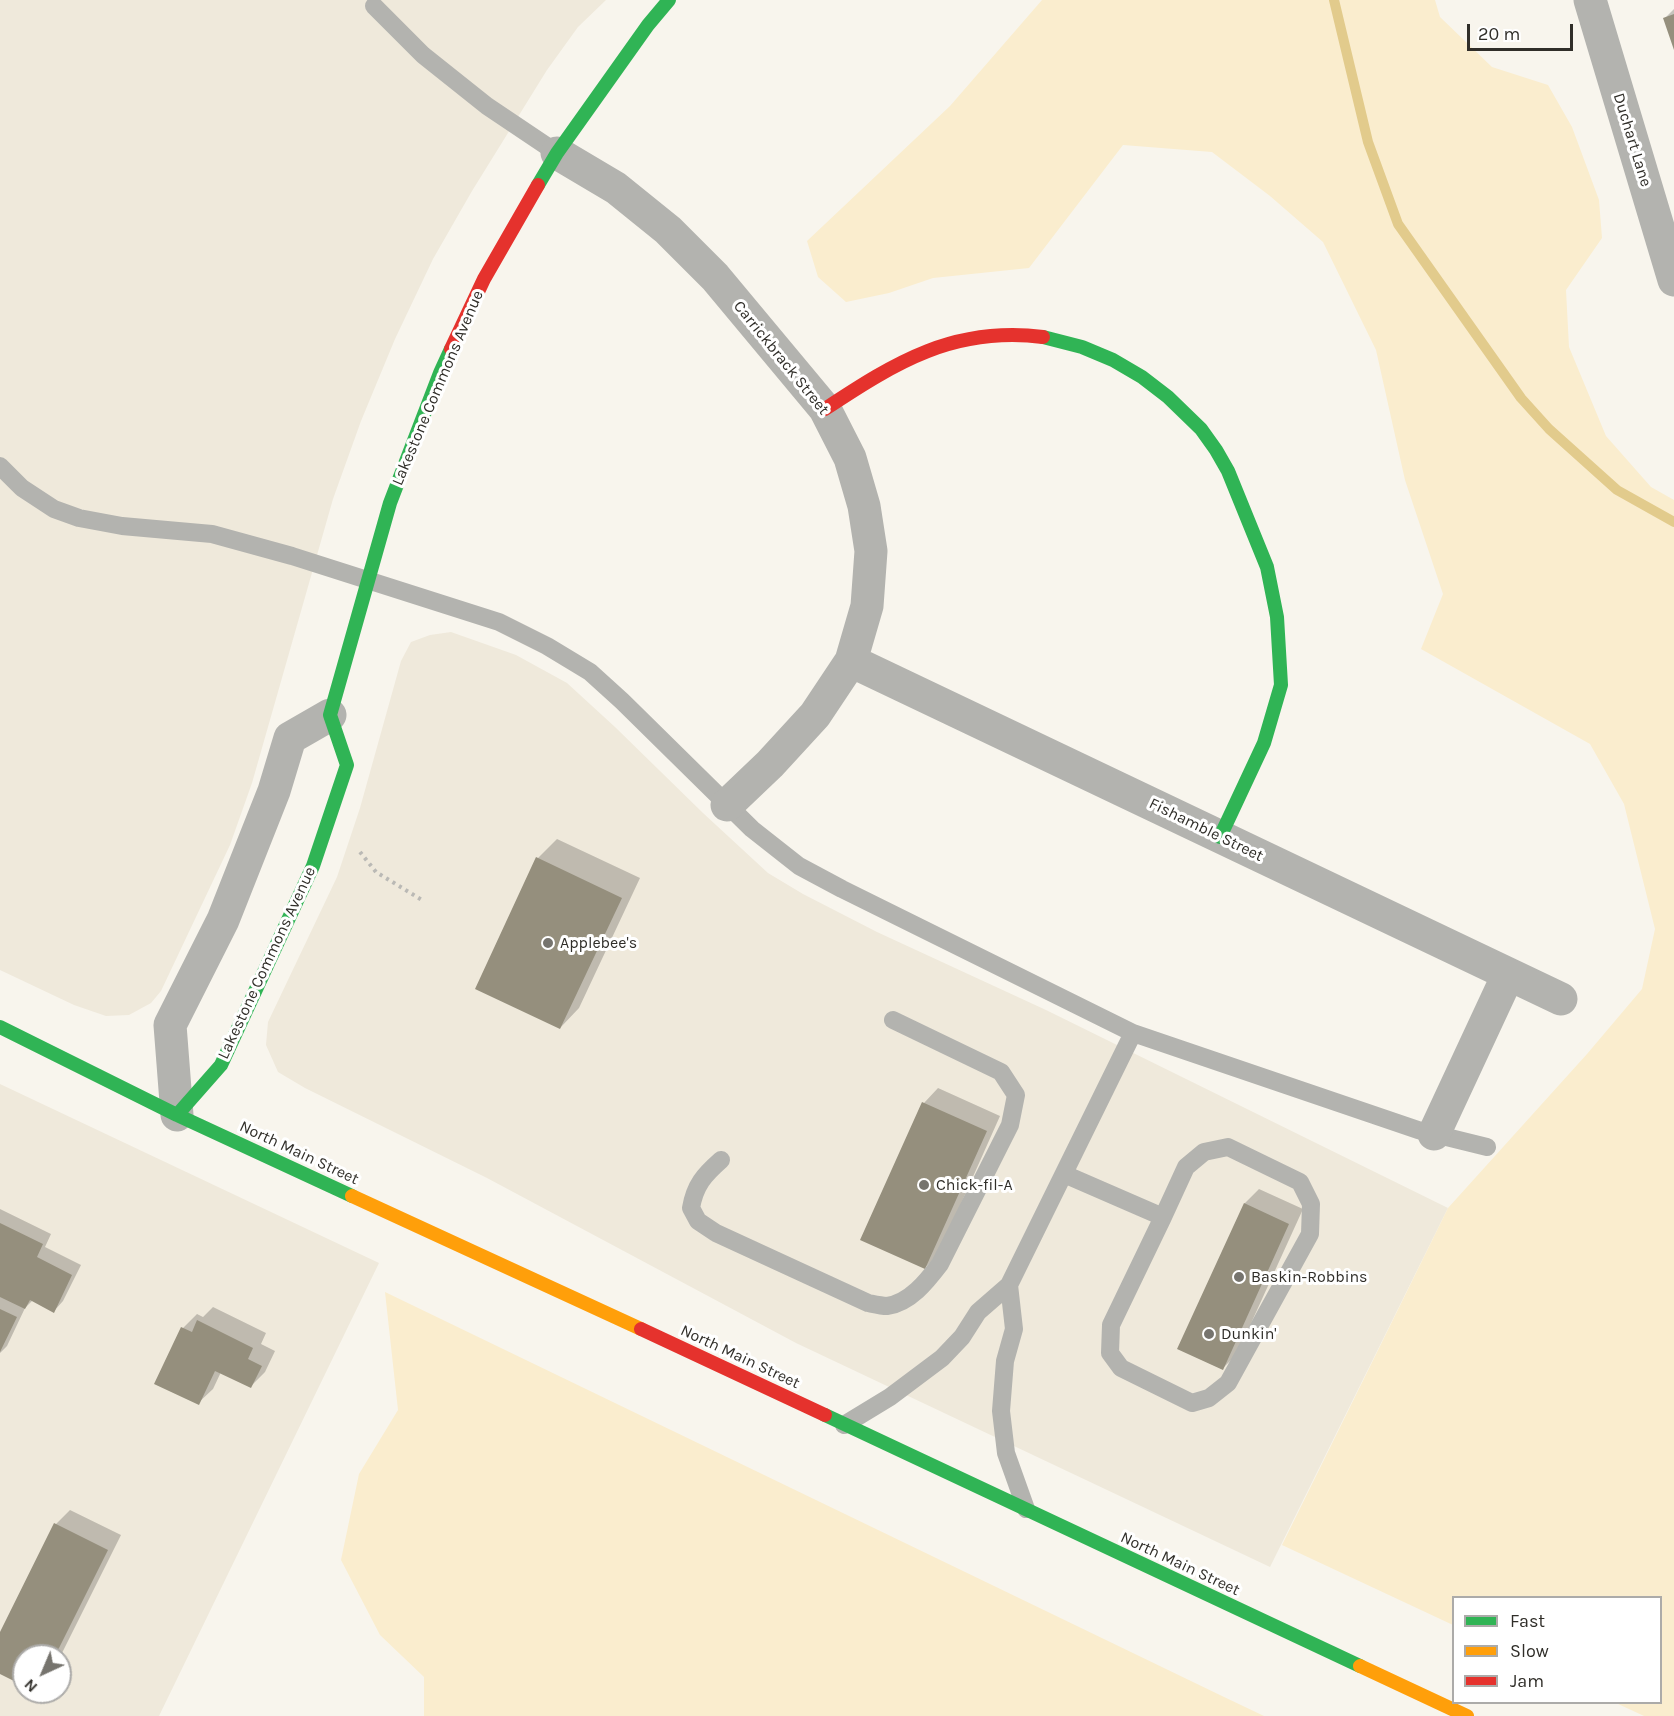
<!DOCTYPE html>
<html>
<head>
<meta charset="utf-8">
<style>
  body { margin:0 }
  #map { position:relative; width:1674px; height:1716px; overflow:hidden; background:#f8f5ed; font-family:Karla,sans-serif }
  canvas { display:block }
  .legend { position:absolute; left:1452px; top:1596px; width:210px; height:108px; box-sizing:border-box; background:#fff; border:2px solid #acaba9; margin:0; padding:8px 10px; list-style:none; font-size:18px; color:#302e29 }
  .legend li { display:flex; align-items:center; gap:12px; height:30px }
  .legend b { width:30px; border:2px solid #acaba9 }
  .north { position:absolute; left:12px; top:1644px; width:60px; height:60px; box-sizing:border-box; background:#fff; border:2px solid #acaba9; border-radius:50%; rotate:224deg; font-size:16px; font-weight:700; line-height:24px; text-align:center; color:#302e29 }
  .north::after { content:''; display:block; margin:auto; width:21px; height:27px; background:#76746e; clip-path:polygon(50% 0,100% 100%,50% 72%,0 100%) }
  .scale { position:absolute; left:1467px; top:24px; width:106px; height:27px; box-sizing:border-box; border:3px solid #302e29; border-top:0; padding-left:8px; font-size:18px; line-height:21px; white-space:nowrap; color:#302e29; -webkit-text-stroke:4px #fff; paint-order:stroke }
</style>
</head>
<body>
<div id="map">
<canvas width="1674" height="1716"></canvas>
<ul class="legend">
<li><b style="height:8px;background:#30b455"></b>Fast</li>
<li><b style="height:8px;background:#ff9f0a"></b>Slow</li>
<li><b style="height:8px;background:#e5322d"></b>Jam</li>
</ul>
<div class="north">N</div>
<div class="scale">20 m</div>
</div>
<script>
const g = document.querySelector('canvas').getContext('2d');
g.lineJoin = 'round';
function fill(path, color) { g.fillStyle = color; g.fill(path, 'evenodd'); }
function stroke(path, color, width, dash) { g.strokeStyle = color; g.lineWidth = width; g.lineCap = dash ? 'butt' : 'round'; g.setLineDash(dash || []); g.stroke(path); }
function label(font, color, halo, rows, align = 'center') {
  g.font = font + ' Karla,sans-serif'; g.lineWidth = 6; g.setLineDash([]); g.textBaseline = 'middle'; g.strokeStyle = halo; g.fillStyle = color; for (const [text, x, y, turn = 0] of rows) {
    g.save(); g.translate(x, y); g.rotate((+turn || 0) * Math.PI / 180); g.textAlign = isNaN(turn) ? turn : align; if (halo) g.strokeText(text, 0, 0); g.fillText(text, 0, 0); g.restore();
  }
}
fill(new Path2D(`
  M 0,0 L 606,0 L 578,27 L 547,70 L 472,191 L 433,259 L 395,339 L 361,421 L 333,499 L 252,783 L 230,845 L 161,991 L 151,1003 L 129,1015 L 106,1016 L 74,1005 L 0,970 Z
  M 451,632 L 516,655 L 567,683 L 615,727 L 703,813 L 768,873 L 803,894 L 877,932 L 1046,1010 L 1448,1208 L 1270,1567 L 796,1343 L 487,1178 L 305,1088 L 278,1072 L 266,1045 L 268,1022 L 337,877 L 360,808 L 401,661 L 411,642 L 430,635 Z
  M 0,1084 L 379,1263 L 159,1716 L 0,1716 ZM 24,1656 L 60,1656 L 60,1692 L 24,1692 Z`), '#efe9db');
fill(new Path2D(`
  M 1042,0 L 1435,0 L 1440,17 L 1492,67 L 1548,85 L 1572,127 L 1599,200 L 1602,238 L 1566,290 L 1569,347 L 1606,436 L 1651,487 L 1674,500 L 1674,1716 L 1644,1716 L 1616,1703 L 1660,1702 L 1660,1598 L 1454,1598 L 1453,1625 L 1282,1545 L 1448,1208 L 1587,1054 L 1642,989 L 1655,929 L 1624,804 L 1590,744 L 1421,649 L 1443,594 L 1405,480 L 1376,350 L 1323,242 L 1270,196 L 1212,152 L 1123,145 L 1029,268 L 933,278 L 889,293 L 846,302 L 818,277 L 807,241 L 950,106 Z
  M 385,1292 L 1222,1696 L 1264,1716 L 424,1716 L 424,1677 L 380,1635 L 341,1560 L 359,1474 L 398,1410 Z`), '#faedce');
fill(new Path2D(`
  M 1674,9 L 1674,46 L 1665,18 Z
  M 557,839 L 640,878 L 579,1008 L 560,1028 L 538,858 Z
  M 938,1088 L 1000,1116 L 939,1253 L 925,1268 L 924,1103 Z
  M 1259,1189 L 1303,1209 L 1237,1354 L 1222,1369 L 1179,1349 L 1245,1203 Z
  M 0,1209 L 51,1234 L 45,1247 L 81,1265 L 63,1301 L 54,1311 L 33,1300 L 25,1308 L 7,1346 L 0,1353 Z
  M 213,1307 L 266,1333 L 261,1344 L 275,1351 L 265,1372 L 250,1387 L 221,1372 L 213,1389 L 198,1403 L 183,1328 L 197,1314 L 203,1317 Z
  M 70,1510 L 121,1535 L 60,1657 L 24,1656 L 24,1685 L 0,1673 L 0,1636 L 56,1524 Z`), '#0003');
stroke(new Path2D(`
  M 1334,0 L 1368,142 L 1398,224 L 1521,398 L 1549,429 L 1617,490 L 1674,522`), '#e2cb8c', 10);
fill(new Path2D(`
  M 1674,14 L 1674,50 L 1663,18 Z
  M 536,857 L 622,898 L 560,1029 L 475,989 Z
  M 922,1102 L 987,1131 L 925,1269 L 860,1240 Z
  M 1244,1203 L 1289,1224 L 1223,1370 L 1177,1349 Z
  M 0,1223 L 43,1244 L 37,1257 L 72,1275 L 54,1313 L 30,1300 L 25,1309 L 0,1297 Z
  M 0,1309 L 17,1317 L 0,1352 Z
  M 197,1320 L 253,1348 L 248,1359 L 262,1366 L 251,1388 L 215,1371 L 199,1405 L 154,1384 L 181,1327 L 192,1332 Z
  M 54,1523 L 108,1550 L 55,1656 L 24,1656 L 24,1686 L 0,1674 L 0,1632 Z`), '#958f7d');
stroke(new Path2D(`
  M 360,852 L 376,872 L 422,900`), '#bab9b5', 4, [3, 4.5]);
stroke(new Path2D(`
  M 374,6 L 423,55 L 487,106 L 557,153
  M 0,466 L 22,488 L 54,509 L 79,518 L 122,526 L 212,534 L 292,556 L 499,622 L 547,646 L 590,672 L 622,701 L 752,829 L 799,866 L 842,889 L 1133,1033 L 1418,1130 L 1487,1147
  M 721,1160 C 704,1175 695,1185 691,1208 L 698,1221 L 716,1233 L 868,1303 C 873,1304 881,1306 887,1306 C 910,1303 927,1281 940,1264 L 1010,1125 L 1016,1095 L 1001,1072 L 893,1020
  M 1064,1174 L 1163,1217 L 1186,1167 L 1204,1152 L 1228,1147 L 1300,1182 L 1311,1204 L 1310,1234 L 1228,1383 L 1209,1398 L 1192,1403 L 1121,1368 L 1110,1353 L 1111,1325 L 1163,1217
  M 1009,1285 L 1014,1329 L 1005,1361 L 1001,1411 L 1006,1453 L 1026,1509
  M 844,1425 L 890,1397 L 942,1358 L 962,1337 L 978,1312 L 1009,1285 L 1133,1033`), '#b3b3af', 18);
stroke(new Path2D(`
  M 1590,0 L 1674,280
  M 557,153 L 616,188 L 668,230 L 715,277 L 825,409 L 850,458 L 864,506 L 871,551 L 867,606 L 851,661 L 815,715 L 770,764 L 727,805
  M 851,661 L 1561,999
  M 177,1115 L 170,1025 L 223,920 L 274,791 L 290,738 L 330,715
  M 1434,1134 L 1508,975`), '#b3b3af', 33);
stroke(new Path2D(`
  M 538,185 L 557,153 L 648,25 L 669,0
  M 1043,337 L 1082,347 L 1113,360 L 1142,377 L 1168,397 L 1201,429 L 1216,450 L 1228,471 L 1267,567 L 1277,617 L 1281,685 L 1264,743 L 1220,837
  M 0,1027 L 177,1115 L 352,1196
  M 177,1115 L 221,1065 L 313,866 L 347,765 L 330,715 L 390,503 L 440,373 L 451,349
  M 825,1415 L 1360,1666`), '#30b455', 14);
stroke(new Path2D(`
  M 352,1196 L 641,1329
  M 1360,1666 L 1467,1716`), '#ff9f0a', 14);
stroke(new Path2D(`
  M 451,349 L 484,279 L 538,185
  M 825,409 C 896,362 954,326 1043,337
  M 641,1329 L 825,1415`), '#e5322d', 14);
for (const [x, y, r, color] of [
  [548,943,6,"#76746e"],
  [924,1185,6,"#76746e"],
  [1239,1277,6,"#76746e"],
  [1209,1334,6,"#76746e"]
]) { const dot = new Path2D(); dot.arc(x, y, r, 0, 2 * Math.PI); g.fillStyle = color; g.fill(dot); stroke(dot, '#fff', 2); }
label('16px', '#302e29', '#fff', [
  ["Duchart Lane",1632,140,73],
  ["Carrickbrack Street",781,358,51],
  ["Lakestone Commons Avenue",438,388,-67],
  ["Fishamble Street",1206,830,26],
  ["Lakestone Commons Avenue",267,963,-65],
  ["North Main Street",299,1153,25],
  ["North Main Street",740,1357,25],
  ["North Main Street",1180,1564,25]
]);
label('16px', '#302e29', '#fff', [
  ["Applebee's",560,943],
  ["Chick-fil-A",936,1185],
  ["Baskin-Robbins",1251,1277],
  ["Dunkin'",1221,1334]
], 'left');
</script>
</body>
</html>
